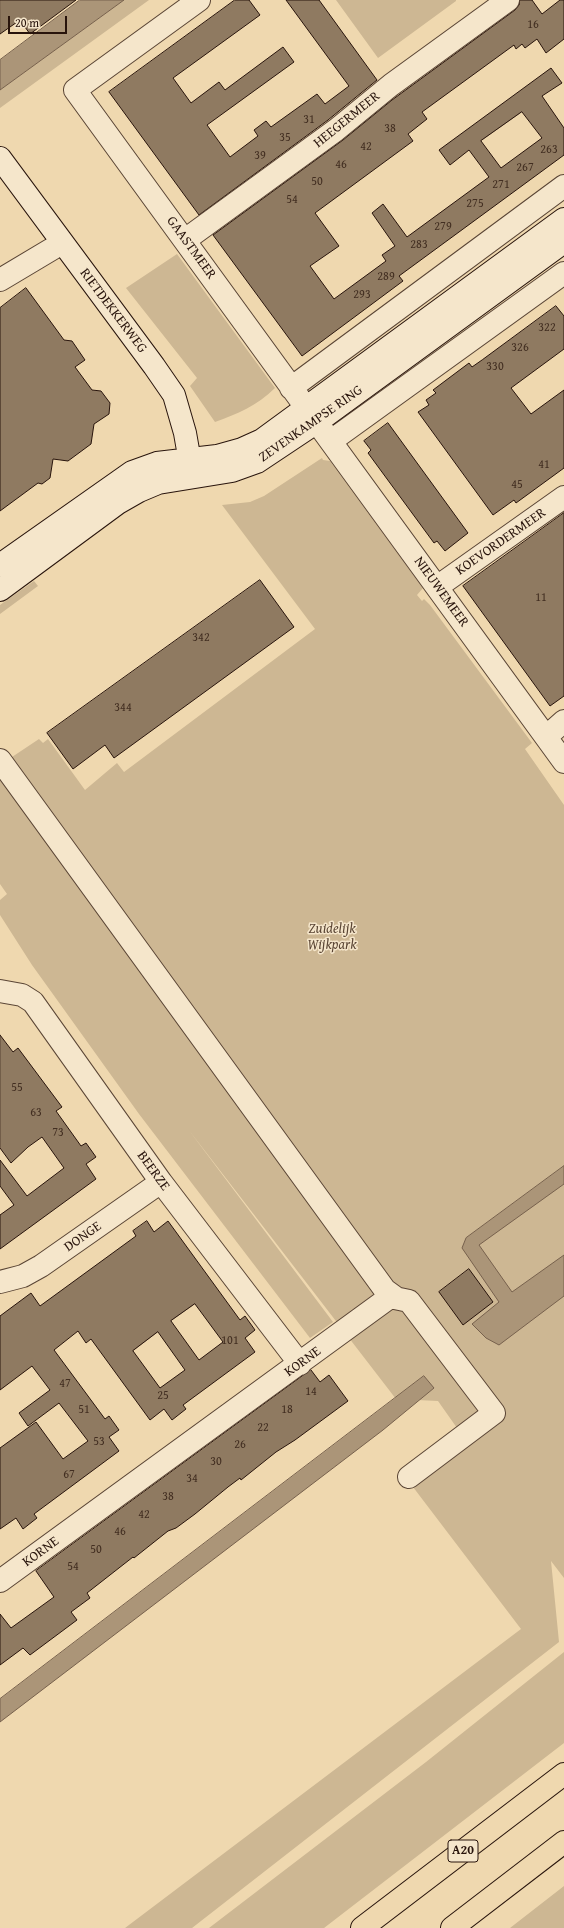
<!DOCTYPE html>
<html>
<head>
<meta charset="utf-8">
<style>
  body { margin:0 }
  #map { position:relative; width:564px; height:1928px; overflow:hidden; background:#efd8af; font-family:"Gentium Book Plus",serif }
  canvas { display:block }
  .scale { position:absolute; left:8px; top:16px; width:59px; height:18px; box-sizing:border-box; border:2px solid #28140c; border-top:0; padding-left:5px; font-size:12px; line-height:14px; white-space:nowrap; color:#28140c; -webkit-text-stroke:3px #f5e6cb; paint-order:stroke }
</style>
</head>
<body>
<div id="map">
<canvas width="564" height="1928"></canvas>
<div class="scale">20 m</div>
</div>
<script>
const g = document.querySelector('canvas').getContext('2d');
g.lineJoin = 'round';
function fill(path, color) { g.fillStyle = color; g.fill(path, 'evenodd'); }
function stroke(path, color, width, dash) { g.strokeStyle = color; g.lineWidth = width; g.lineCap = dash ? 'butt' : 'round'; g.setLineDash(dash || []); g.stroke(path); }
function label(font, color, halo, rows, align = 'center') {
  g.font = font + ' "Gentium Book Plus",serif'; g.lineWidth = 3; g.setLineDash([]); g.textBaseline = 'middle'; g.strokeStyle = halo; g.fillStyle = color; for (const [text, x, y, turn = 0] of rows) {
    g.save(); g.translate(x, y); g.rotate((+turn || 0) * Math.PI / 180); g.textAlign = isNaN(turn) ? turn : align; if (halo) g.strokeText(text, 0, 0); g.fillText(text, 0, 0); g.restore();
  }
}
fill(new Path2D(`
  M 124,0 L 149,0 L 0,108 L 0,90 Z
  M 336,0 L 456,0 L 456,1 L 378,58 Z
  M 177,254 L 275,388 C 257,406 237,414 215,422 L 190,386 L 197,378 L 126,288 Z
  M 322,458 L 323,460 L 330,461 L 423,588 L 417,595 L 422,601 L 424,599 L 430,605 L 532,743 L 525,749 L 564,805 L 564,1578 L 551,1561 L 559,1642 L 192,1928 L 125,1928 L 521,1629 L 413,1487 L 469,1445 L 438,1401 L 396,1399 L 188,1129 L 333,1322 L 310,1338 L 139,1114 L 32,965 L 0,915 L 0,900 L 7,894 L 0,884 L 0,765 L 39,739 L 43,743 L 48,739 L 85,790 L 117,763 L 124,772 L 315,629 L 222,505 L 250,502 L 264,496 Z
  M 34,581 L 38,586 L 0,614 L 0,605 Z
  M 564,1652 L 564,1743 L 324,1928 L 209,1928 L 426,1762 Z
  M 564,1886 L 564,1928 L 510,1928 Z`), '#cdb793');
const water = new Path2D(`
  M 80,0 L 124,0 L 0,90 L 0,60 Z
  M 564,1166 L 564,1184 L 479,1245 L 512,1292 L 564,1255 L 564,1296 L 499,1345 L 486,1338 L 472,1324 L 499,1302 L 462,1248 L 466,1238 Z
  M 424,1376 L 434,1388 L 383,1430 L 0,1722 L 0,1699 Z`);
fill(water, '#ab9578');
stroke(water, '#77614d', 1);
const building = new Path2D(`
  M 0,0 L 76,0 L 30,34 L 20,20 L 0,34 Z
  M 235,0 L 249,0 L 260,15 L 173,78 L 191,103 L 219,82 L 225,90 L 283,47 L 294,62 L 207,125 L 230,157 L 258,136 L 254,130 L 266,121 L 271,127 L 317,94 L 325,104 L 349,86 L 286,0 L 319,0 L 377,80 L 328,120 L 199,215 L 109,92 Z
  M 520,0 L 532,0 L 542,14 L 560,0 L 564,0 L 564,39 L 546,53 L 537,39 L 525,48 L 522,44 L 516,49 L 514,45 L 422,112 L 427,119 L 408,134 L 413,141 L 315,213 L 339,246 L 310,266 L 334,299 L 386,261 L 382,255 L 395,246 L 372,213 L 383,204 L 407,237 L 489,177 L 469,150 L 450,165 L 439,150 L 551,68 L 562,83 L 542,96 L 564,128 L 564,155 L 399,276 L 403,281 L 302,356 L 213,235 L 343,140 L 392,100 L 515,10 L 519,5 ZM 522,112 L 542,138 L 501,168 L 481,141 Z
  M 26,288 L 64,340 L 72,341 L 85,360 L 75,367 L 92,390 L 101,391 L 110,403 L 109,414 L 94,424 L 91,444 L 68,461 L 53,459 L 50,478 L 42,484 L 38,483 L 0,511 L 0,308 Z
  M 556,306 L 564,316 L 564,349 L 511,388 L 531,414 L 564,390 L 564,468 L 516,503 L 514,500 L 493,515 L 418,412 L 429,405 L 426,400 L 436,393 L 433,390 L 469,363 L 472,367 L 482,360 Z
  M 388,423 L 468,533 L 445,551 L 437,541 L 434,543 L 368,453 L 371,450 L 364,441 Z
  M 564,513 L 564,696 L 550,706 L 463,586 Z
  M 260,580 L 294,627 L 114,758 L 105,745 L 73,769 L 47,733 Z
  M 0,1035 L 13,1052 L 18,1048 L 62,1107 L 56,1111 L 81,1146 L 86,1143 L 96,1157 L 86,1164 L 96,1179 L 0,1249 L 0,1215 L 14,1205 L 0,1186 L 0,1160 L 27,1196 L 64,1168 L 42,1137 L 28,1147 L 11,1163 L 0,1148 Z
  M 147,1221 L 154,1232 L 168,1221 L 240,1320 L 245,1316 L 255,1330 L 245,1338 L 255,1352 L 183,1405 L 186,1409 L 172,1420 L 164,1409 L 150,1420 L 91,1339 L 86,1343 L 78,1331 L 54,1350 L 105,1419 L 109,1416 L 119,1430 L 109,1437 L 119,1451 L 34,1514 L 37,1518 L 23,1529 L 16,1518 L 0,1529 L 0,1448 L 36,1422 L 63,1459 L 88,1441 L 59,1403 L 28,1426 L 19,1413 L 50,1390 L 32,1366 L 0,1390 L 0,1316 L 31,1293 L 40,1306 L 136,1236 L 133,1231 ZM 195,1304 L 223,1342 L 199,1360 L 171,1321 ZM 158,1332 L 185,1370 L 160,1388 L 133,1351 Z
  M 469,1269 L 493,1302 L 463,1325 L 439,1292 Z
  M 311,1370 L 320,1382 L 329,1375 L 348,1401 L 295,1440 L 276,1452 L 241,1480 L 240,1478 L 228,1487 L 195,1514 L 176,1528 L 168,1531 L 134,1558 L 133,1557 L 87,1593 L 90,1598 L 71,1612 L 77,1620 L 30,1655 L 23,1648 L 0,1665 L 0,1614 L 11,1628 L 54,1597 L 36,1571 Z`);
fill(building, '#8f7a61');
stroke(building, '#28140c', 1);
const street = new Path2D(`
  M 199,0 L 75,90 L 564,762
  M 185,240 L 336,130 L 391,85 L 508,0
  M 0,280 L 62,243
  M 291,388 L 564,186
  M 331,441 L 564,273
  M 437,587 L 564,497
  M 546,737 L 564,721
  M 0,760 L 385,1290 L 396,1298
  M 0,991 L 22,995 L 33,1002 L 161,1182 L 300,1364
  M 0,1282 L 23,1276 L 41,1266 L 161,1182
  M 0,1581 L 390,1297 L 409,1301 L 494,1413 L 409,1477`);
const secondary = new Path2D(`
  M 0,158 L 154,366 L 174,395 L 185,433 L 192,473
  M 0,565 L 132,472 L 157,463 L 217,456 L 242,449 L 262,440 L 564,219
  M 0,590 L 118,503 L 139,491 L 158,483 L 232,471 L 257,462 L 317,422 L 564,242`);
const highway = new Path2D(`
  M 362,1928 L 564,1774
  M 452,1928 L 564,1842`);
stroke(street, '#5a4535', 24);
stroke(secondary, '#28140c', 24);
stroke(highway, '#28140c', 24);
stroke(street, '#f5e6cb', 22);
stroke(secondary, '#f5e6cb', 22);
stroke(highway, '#efd8af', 22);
label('12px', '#422e21', null, [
  ["16",533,25],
  ["31",309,120],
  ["38",390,129],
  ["35",285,138],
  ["42",366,147],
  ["263",549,150],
  ["39",260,156],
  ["46",341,165],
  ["267",525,168],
  ["50",317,182],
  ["271",501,185],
  ["54",292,200],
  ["275",475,204],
  ["279",443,227],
  ["283",419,245],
  ["289",386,277],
  ["293",362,295],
  ["322",547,328],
  ["326",520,348],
  ["330",495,367],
  ["41",544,465],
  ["45",517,485],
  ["11",541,598],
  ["342",201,638],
  ["344",123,708],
  ["55",17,1088],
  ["63",36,1113],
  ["73",58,1133],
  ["101",230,1341],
  ["47",65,1384],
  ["14",311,1392],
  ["25",163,1396],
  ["51",84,1410],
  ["18",287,1410],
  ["22",263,1428],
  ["53",99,1442],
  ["26",240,1445],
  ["30",216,1462],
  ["67",69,1475],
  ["34",192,1479],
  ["38",168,1497],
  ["42",144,1515],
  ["46",120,1532],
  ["50",96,1550],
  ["54",73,1567]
]);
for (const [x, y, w] of [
  [463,1851,30]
]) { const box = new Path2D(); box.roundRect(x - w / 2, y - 11, w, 22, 3); g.fillStyle = '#f5e6cb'; g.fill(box); stroke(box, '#28140c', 1); }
label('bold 13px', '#28140c', null, [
  ["A20",463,1851]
]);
label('14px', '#28140c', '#f5e6cb', [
  ["HEEGERMEER",347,120,-39],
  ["GAASTMEER",191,248,54],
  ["RIETDEKKERWEG",113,311,53],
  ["ZEVENKAMPSE RING",311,424,-35],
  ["KOEVORDERMEER",501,542,-35],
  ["NIEUWEMEER",441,592,54],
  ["BEERZE",153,1171,54],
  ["DONGE",83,1237,-35],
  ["KORNE",303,1362,-36],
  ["KORNE",41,1552,-36]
]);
label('italic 14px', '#5a4534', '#f5e6cb', [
  ["Zuidelijk",332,929],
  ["Wijkpark",332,945]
]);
</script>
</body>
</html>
